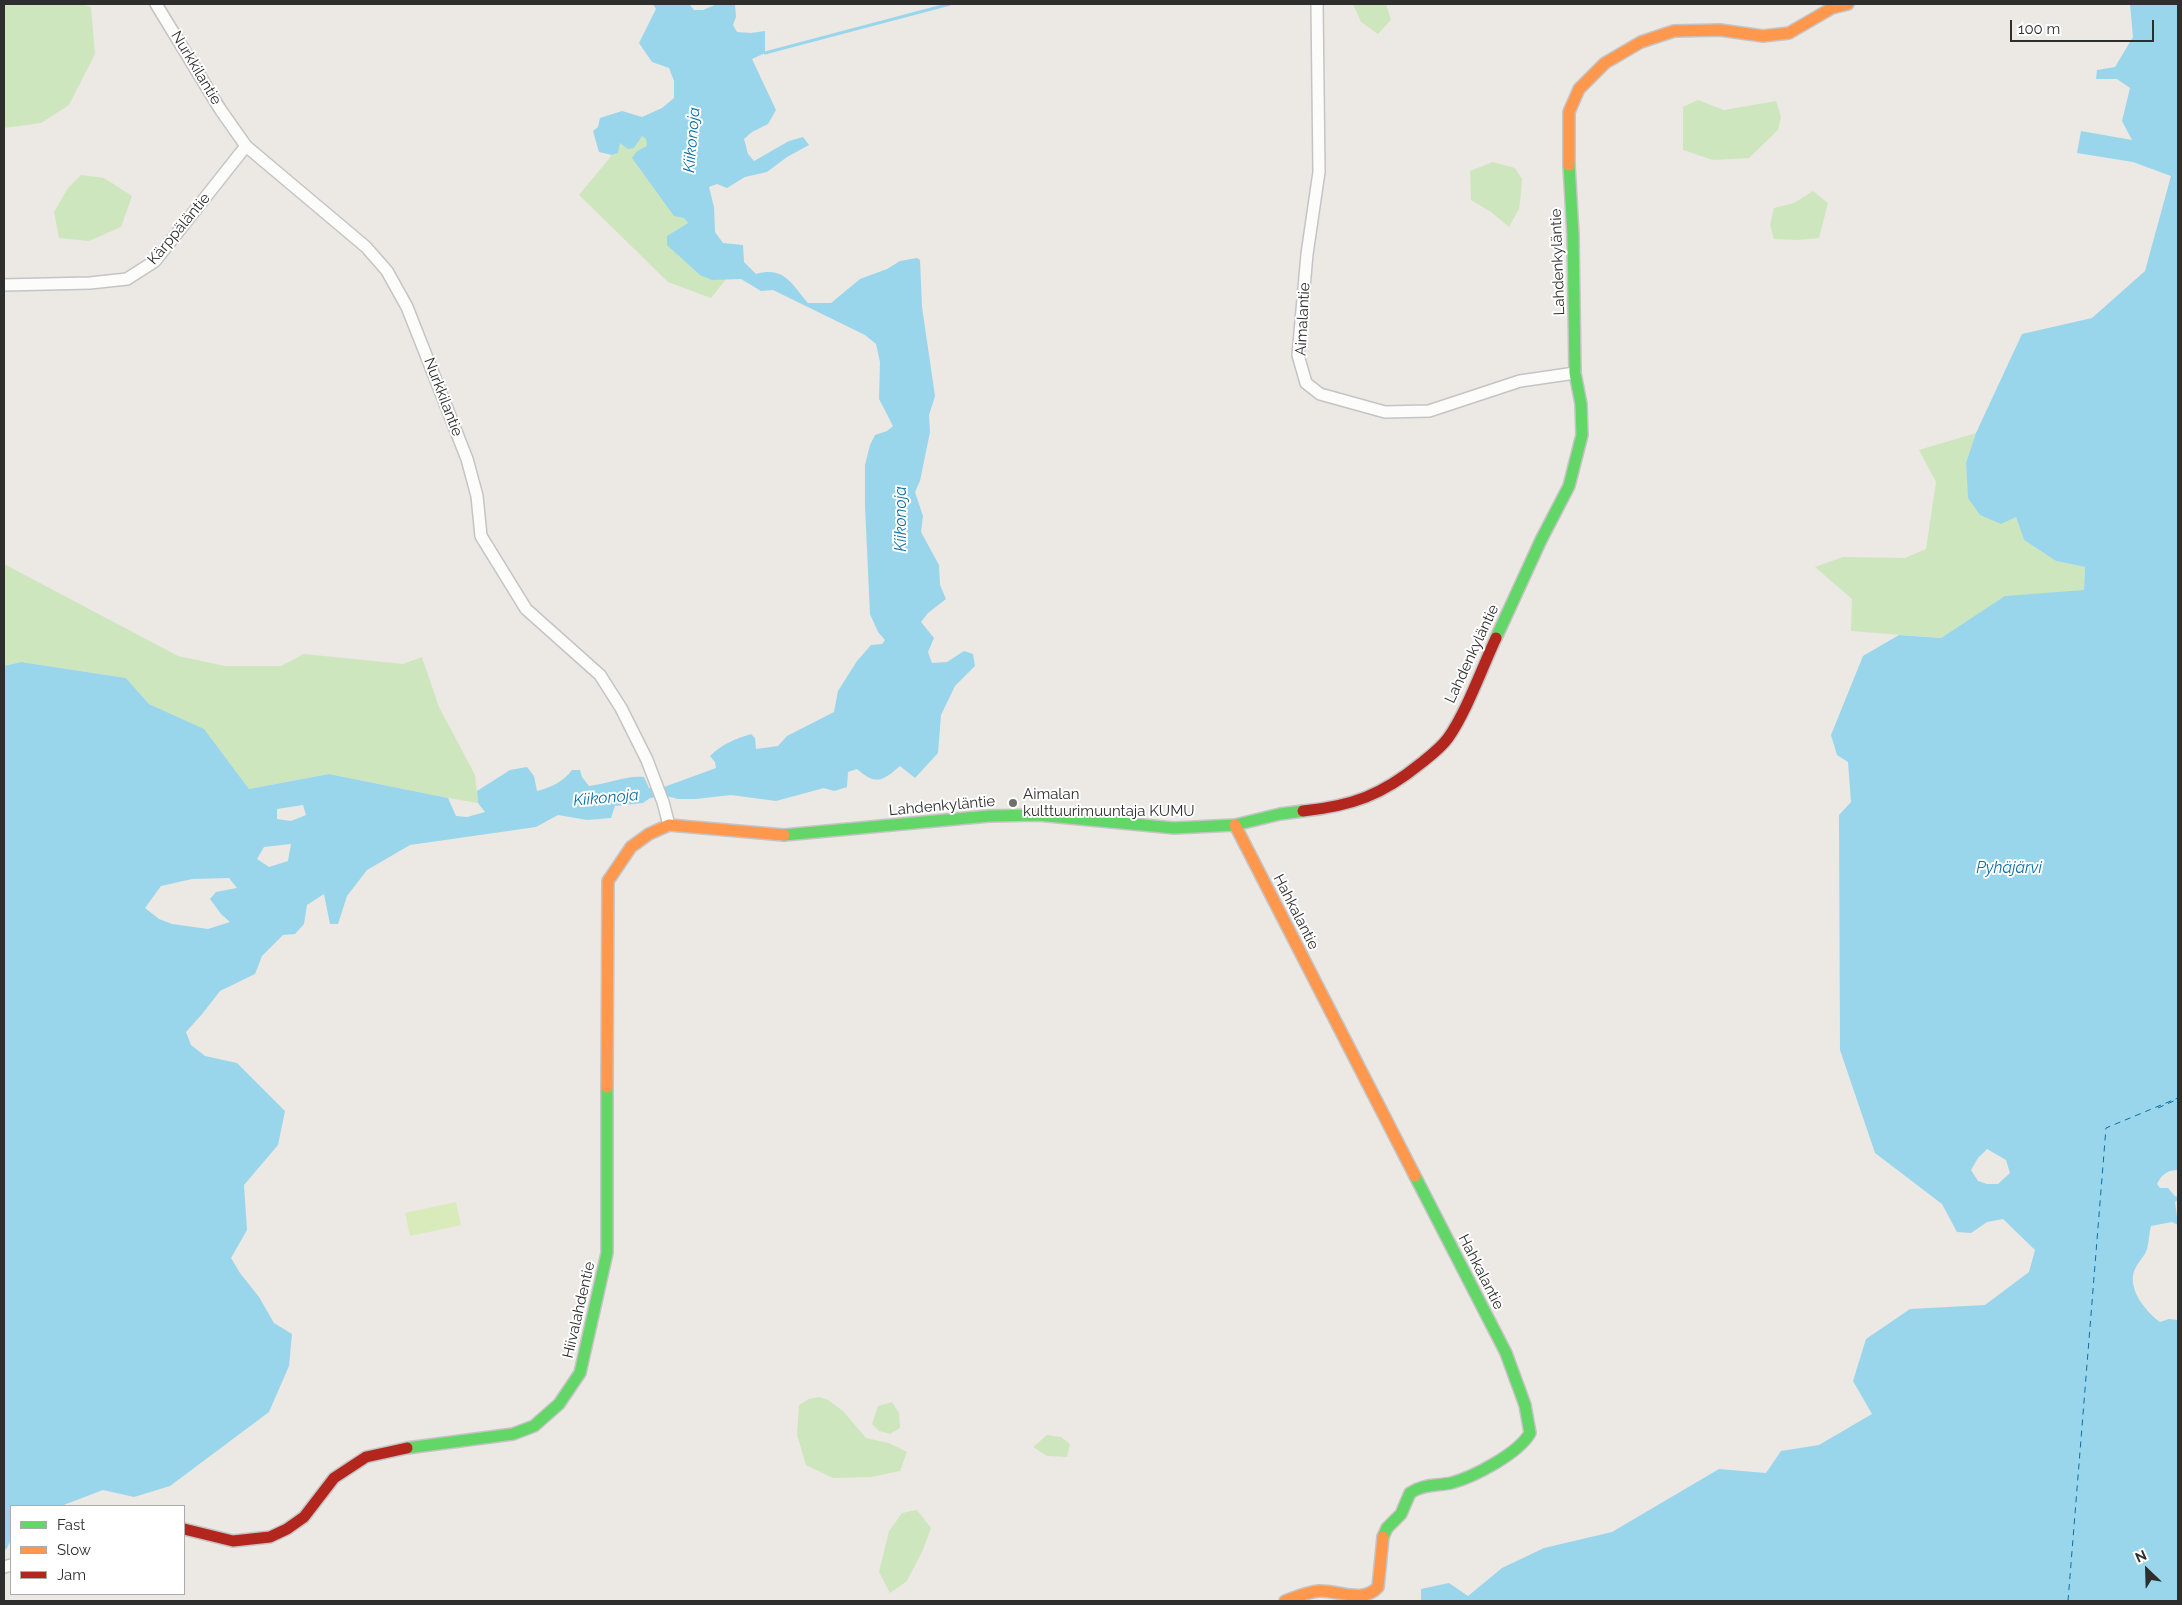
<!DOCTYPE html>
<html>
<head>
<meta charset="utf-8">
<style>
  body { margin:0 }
  #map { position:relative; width:2182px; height:1605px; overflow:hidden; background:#ece8e4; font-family:Raleway,sans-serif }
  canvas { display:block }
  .frame { position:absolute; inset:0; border:5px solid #2e2e2e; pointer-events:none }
  .legend { position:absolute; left:10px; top:1505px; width:175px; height:90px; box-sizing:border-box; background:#fff; border:1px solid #ababab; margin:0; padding:6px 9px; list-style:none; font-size:15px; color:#2e2e2e }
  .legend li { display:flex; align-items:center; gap:10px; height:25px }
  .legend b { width:25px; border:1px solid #ababab }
  .north { position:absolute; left:2122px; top:1545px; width:50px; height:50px; -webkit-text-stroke:4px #fff; paint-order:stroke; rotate:336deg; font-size:14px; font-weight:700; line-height:20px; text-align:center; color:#2e2e2e }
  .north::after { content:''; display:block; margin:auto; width:18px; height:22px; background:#2e2e2e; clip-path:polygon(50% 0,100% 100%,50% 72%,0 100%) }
  .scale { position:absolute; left:2010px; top:20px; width:144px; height:22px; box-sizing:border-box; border:2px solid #2e2e2e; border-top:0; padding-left:6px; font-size:15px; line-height:18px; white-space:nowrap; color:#2e2e2e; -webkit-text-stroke:4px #fff; paint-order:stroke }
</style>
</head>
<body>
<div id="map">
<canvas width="2182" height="1605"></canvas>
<div class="frame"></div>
<ul class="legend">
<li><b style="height:6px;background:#63d668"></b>Fast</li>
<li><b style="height:6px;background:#ff974d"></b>Slow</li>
<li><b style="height:6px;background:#b3261e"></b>Jam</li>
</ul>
<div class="north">N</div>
<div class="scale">100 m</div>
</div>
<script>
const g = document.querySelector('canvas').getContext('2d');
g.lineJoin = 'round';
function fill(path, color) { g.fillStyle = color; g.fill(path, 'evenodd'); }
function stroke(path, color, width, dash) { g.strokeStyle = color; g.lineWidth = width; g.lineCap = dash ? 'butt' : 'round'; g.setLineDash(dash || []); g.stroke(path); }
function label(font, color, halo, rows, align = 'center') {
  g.font = font + ' Raleway,sans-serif'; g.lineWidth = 4; g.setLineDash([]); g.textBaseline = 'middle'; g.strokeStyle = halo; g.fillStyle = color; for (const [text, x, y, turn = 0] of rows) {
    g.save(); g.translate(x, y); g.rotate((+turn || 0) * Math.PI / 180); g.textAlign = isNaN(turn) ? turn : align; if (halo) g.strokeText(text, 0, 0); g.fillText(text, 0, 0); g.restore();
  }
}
fill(new Path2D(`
  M 4,4 L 81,4 L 91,7 L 95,54 L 69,105 L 41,123 L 4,128 Z
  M 1353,4 L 1386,4 L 1391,20 L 1378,34 L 1361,22 Z
  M 1698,100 L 1724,110 L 1776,101 L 1781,117 L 1778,130 L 1749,158 L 1713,160 L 1683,150 L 1683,107 Z
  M 642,136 L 646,139 L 648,146 L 637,151 L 688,223 L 674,232 L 713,280 L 727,278 L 711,298 L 668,282 L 579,195 L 612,155 L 618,153 L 620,142 Z
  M 1493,162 L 1515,168 L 1522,179 L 1521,193 L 1519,209 L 1509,227 L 1491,212 L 1471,200 L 1470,171 Z
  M 81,175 L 104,178 L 132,196 L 121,227 L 89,241 L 59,238 L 54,212 L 68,188 Z
  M 1813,191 L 1828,203 L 1819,238 L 1797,240 L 1774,239 L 1770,225 L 1774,208 L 1794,203 Z
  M 1976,433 L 1966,463 L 1968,497 L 1980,514 L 2016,517 L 2024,540 L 2056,561 L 2085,567 L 2084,591 L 2006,596 L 1941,638 L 1851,631 L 1852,599 L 1815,567 L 1843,557 L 1905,558 L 1926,549 L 1936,482 L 1919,450 Z
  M 4,564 L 178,656 L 225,666 L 281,666 L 304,654 L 403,664 L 422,657 L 439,707 L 475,775 L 478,803 L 448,798 L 329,774 L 249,789 L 204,730 L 149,704 L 126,678 L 21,662 L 4,666 Z
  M 819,1397 L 828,1400 L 843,1411 L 866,1438 L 889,1443 L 907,1452 L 900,1471 L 871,1477 L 833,1478 L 806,1465 L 797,1435 L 799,1405 L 809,1399 Z
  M 892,1402 L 899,1413 L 900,1428 L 890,1434 L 879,1431 L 872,1424 L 878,1406 Z
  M 1047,1435 L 1061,1437 L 1070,1444 L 1067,1457 L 1047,1456 L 1033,1447 Z
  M 917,1510 L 931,1528 L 922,1552 L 907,1581 L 890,1593 L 879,1572 L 889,1531 L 902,1513 Z`), '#cee6be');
fill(new Path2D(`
  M 456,1202 L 461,1225 L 410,1236 L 405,1213 Z`), '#d9eabb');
fill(new Path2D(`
  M 653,4 L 689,4 L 694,10 L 703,10 L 717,4 L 735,4 L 736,17 L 733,25 L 737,32 L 751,33 L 765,31 L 765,53 L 752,59 L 776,110 L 768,124 L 752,132 L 744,139 L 748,154 L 754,161 L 789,141 L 803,137 L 809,145 L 787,157 L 767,172 L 745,177 L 727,188 L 717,184 L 709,187 L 714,207 L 715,232 L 723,243 L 743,245 L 744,262 L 756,274 C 784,266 791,283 808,303 L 831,303 L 860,279 L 887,269 L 900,261 L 917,258 L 920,260 L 922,307 L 935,396 L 929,415 L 930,432 L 920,481 L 915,492 L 923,516 L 921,532 L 939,565 L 940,585 L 946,599 L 928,613 L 921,622 L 934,638 L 928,652 L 932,663 L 947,662 L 964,651 L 973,654 L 975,666 L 955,686 L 941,715 L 938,753 L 915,778 L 900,766 C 882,782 875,785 857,769 L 848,772 L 847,787 L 834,791 L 824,788 L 776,801 L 731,795 L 696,799 L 678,799 L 666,796 L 650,798 L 643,803 L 615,806 L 611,818 L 587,820 L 558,815 L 536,827 L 410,845 L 367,870 L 347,896 L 338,924 L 330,924 L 324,894 L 307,905 L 304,924 L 295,934 L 283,935 L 262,956 L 255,974 L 220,991 L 203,1013 L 186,1032 L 191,1045 L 205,1056 L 237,1063 L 285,1111 L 278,1145 L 244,1185 L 247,1230 L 231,1258 L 240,1273 L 259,1297 L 274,1323 L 292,1334 L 289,1366 L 269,1412 L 170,1486 L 134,1497 L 103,1490 L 61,1506 L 11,1506 L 11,1540 L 6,1550 L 4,1548 L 4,666 L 21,662 L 126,678 L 149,704 L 204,729 L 249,789 L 329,774 L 448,798 L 456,816 L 467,817 L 485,812 L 478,803 L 477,791 L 510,770 L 527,767 L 534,776 L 537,791 C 552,787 563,782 572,770 L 580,770 L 582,777 L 589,786 C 608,784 626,775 644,777 L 649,788 L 664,787 L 716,768 L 715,762 L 710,756 C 722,744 735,739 751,734 L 755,738 L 756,749 L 778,746 L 787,736 L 834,712 L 838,691 L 857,661 L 871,645 L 882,644 L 885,640 L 878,632 L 870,614 L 865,506 L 865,465 L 870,445 L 875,435 L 887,431 L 893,426 L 879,399 L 880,362 L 876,344 L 865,335 L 773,290 L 761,291 L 741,279 L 712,280 L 700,275 L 667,245 L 667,236 L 688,223 L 684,218 L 674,216 L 632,158 L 637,151 L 647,146 L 646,139 L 642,136 L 634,148 L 628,149 L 620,143 L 618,153 L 612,155 L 599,152 L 593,131 L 598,127 L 600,118 L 622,111 L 642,117 L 662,108 L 674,98 L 674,81 L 669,68 L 652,62 L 639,43 L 656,9 ZM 303,805 L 306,815 L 291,821 L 277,819 L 277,809 ZM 291,844 L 288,861 L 269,867 L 257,859 L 264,847 ZM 229,878 L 237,888 L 216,892 L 210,899 L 221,914 L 230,922 L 208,929 L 172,924 L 159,919 L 145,908 L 161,886 L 192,879 Z
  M 2130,4 L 2178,4 L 2178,1170 C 2168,1170 2162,1174 2157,1184 L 2160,1188 L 2168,1188 L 2175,1196 L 2178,1197 L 2178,1200 L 2175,1202 L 2178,1225 L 2172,1222 L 2151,1226 C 2149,1234 2149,1241 2147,1249 C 2145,1256 2138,1262 2135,1269 C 2126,1288 2146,1312 2160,1322 L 2169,1319 L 2178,1320 L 2178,1601 L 1421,1601 L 1421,1589 L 1449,1583 L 1468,1596 L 1502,1568 L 1544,1548 L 1612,1532 L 1719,1469 L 1766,1473 L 1781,1451 L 1819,1445 L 1872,1414 L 1853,1381 L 1866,1339 L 1910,1309 L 1985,1305 L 2029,1272 L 2035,1250 L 2003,1219 L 1987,1222 L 1971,1233 L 1957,1232 L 1942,1204 L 1875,1153 L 1840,1050 L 1839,815 L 1851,802 L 1848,762 L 1837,755 L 1831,735 L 1863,656 L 1899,635 L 1941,638 L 2005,596 L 2084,590 L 2085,567 L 2056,561 L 2024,540 L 2016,517 L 2001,524 L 1980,515 L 1968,498 L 1966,463 L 1976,433 L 2022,334 L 2092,318 L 2145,271 L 2171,176 L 2133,162 L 2077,153 L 2081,131 L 2132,140 L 2122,121 L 2130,88 L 2117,79 L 2096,79 L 2097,70 L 2115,67 L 2133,37 ZM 1987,1149 L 2006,1160 L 2010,1173 L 1998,1184 L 1987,1184 L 1978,1181 L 1971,1170 L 1978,1158 Z`), '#99d6ec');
stroke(new Path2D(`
  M 765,53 L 950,4`), '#99d6ec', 3);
stroke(new Path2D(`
  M 2158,1108 L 2178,1099
  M 2068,1601 L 2106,1128 L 2178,1098`), '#0d6fa3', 1, [6, 5]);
const street = new Path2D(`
  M 156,4 L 220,109 L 246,146 L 366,247 L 387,271 L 407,307 L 467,459 L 477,496 L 481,536 L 526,609 L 600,675 L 621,708 L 647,760 L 663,802 L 669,825
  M 1317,4 L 1319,172 L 1307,254 L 1298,355 L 1306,383 L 1320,394 L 1385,412 L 1429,411 L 1520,381 L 1575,373
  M 4,285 L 90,283 L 127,279 L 155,261 L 246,146
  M 4,1567 L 11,1565`);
const fast = new Path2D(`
  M 1496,638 L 1541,540 L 1569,486 L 1582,435 L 1581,404 L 1575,373 L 1573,235 L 1569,165
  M 784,835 L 989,816 L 1038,815 L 1174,828 L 1235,825 L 1280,814 L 1303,811
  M 407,1448 L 513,1434 L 534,1426 L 559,1404 L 580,1373 L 607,1253 L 607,1087
  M 1383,1537 L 1387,1528 L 1401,1514 L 1410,1493 C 1423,1484 1437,1486 1451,1483 C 1474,1477 1519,1453 1530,1433 L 1525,1405 L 1506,1353 L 1415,1176`);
const slow = new Path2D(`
  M 1569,165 L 1569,112 L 1579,89 L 1605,63 L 1641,42 L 1674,31 L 1720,30 L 1763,36 L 1789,33 L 1832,8 L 1848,4
  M 1235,825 L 1415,1176
  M 607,1087 L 608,881 L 631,847 L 649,834 L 669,825 L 784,835
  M 1285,1601 C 1296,1597 1307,1592 1319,1591 C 1338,1590 1363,1604 1378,1587 L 1383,1537`);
const jam = new Path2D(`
  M 1303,811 C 1352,806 1382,795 1420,764 C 1430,756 1441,748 1448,738 C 1466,713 1482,668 1496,638
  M 184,1529 L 233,1541 L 270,1537 L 287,1529 L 304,1517 L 334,1478 L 366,1457 L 407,1448`);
stroke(street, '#c5c4c5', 14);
stroke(fast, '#c5c4c5', 14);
stroke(slow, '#c5c4c5', 14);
stroke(jam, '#c5c4c5', 14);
stroke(street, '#fcfcfb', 11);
stroke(fast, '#63d668', 11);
stroke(slow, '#ff974d', 11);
stroke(jam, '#b3261e', 11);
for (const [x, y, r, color] of [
  [1013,803,5,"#706f6e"]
]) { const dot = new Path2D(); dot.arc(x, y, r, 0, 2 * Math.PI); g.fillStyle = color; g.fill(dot); stroke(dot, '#fff', 2); }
label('15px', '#2e2e2e', '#fff', [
  ["Nurkkilantie",196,68,59],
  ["Kärppäläntie",179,229,-50],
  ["Lahdenkyläntie",1558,262,-92],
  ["Aimalantie",1303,319,-87],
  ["Nurkkilantie",443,397,69],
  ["Lahdenkyläntie",1472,654,-65],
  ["Lahdenkyläntie",942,806,-5],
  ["Hahkalantie",1296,912,63],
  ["Hahkalantie",1481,1272,63],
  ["Hiivalahdentie",579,1310,-77]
]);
label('15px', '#2e2e2e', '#fff', [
  ["Aimalan",1023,794],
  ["kulttuurimuuntaja KUMU",1023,811]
], 'left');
label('italic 16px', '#0d6fa3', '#fff', [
  ["Kiikonoja",692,140,-85],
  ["Kiikonoja",901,519,-90],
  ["Kiikonoja",606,798,-5],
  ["Pyhäjärvi",2009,868]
]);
</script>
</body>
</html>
